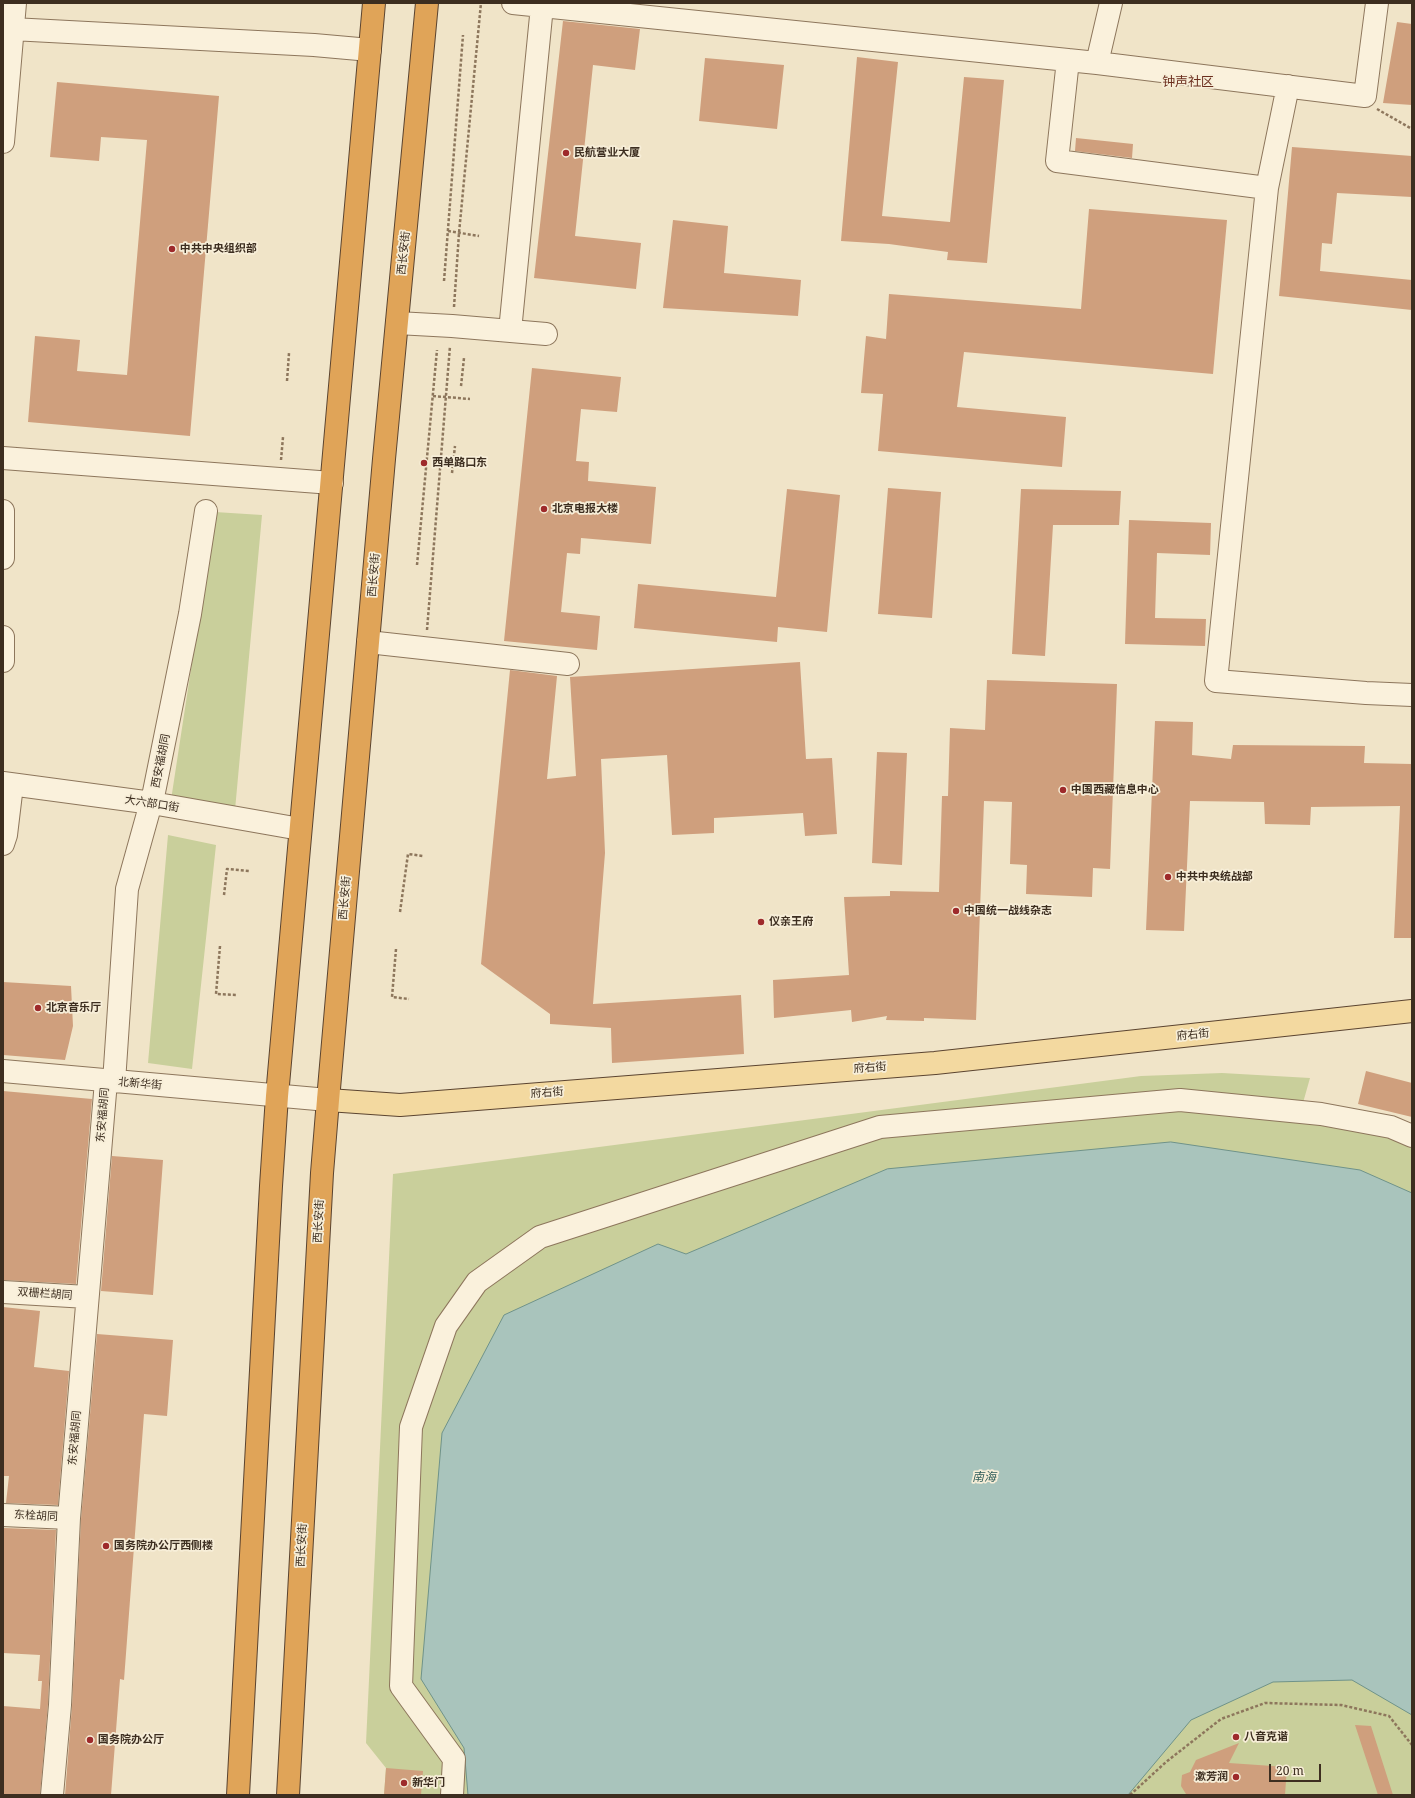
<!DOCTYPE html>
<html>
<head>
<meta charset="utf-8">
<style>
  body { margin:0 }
  #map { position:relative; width:1415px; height:1798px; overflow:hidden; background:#f0e4c8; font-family:"Noto Serif",serif }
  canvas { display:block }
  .frame { position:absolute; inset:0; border:4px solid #3d2e20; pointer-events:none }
  .scale { position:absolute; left:1269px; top:1764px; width:52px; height:18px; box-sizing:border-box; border:2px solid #3d2e20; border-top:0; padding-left:5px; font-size:12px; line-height:14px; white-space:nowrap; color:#3d2e20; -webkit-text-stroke:3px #f7eed8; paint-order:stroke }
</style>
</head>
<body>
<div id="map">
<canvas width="1415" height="1798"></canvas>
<div class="frame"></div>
<div class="scale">20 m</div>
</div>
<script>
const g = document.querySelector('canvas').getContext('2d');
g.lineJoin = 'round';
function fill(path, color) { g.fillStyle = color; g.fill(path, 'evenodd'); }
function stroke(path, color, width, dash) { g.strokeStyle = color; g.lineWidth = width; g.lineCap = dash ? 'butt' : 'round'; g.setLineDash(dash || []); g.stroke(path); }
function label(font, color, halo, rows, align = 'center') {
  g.font = font + ' "Noto Serif","Noto Sans SC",serif'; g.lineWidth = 3.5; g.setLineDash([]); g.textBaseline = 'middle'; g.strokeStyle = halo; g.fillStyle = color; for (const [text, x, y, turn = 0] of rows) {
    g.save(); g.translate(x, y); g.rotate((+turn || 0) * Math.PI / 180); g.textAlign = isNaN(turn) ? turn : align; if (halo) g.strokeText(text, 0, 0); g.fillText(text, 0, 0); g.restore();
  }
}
fill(new Path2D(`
  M 215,512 L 262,515 L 235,810 L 171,800 Z
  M 168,835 L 216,845 L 192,1069 L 148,1063 Z
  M 1222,1073 L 1310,1078 L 1299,1117 L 1369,1131 L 1412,1144 L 1412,1795 L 384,1795 L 386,1768 L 366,1743 L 393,1174 L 1141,1076 Z`), '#c9cf9b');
const water = new Path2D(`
  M 1171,1142 L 1360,1170 L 1412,1193 L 1412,1715 L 1352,1680 L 1273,1682 L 1191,1720 L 1128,1795 L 468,1795 L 464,1748 L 421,1679 L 442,1433 L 504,1315 L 658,1244 L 686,1254 L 887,1169 Z`);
fill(water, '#a9c4bc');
stroke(water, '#6f938a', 1);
fill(new Path2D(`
  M 563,21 L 640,29 L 635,70 L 593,65 L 575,236 L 641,243 L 636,289 L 534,278 Z
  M 1397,22 L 1412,24 L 1412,105 L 1383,103 Z
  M 857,57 L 898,62 L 882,216 L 950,222 L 964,77 L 1004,80 L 987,263 L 947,260 L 948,252 L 889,244 L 841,241 Z
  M 705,58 L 784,65 L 777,129 L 699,121 Z
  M 57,82 L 219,96 L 190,436 L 28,422 L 35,336 L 80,340 L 77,371 L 127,375 L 147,140 L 101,137 L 99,161 L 50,157 Z
  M 1076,138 L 1133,144 L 1132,158 L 1075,151 Z
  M 1292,147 L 1412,156 L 1412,197 L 1337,193 L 1332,244 L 1322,243 L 1320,271 L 1412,280 L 1412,310 L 1279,296 Z
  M 1089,209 L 1227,220 L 1213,374 L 964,352 L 957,407 L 1066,417 L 1062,467 L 878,451 L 883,394 L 861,393 L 866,336 L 886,339 L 889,294 L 1081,309 Z
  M 673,220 L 728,226 L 724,273 L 801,280 L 798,316 L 663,308 Z
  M 532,368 L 621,377 L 617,412 L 581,409 L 576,461 L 589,462 L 588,481 L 656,487 L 651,544 L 581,538 L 580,554 L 567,553 L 561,612 L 600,616 L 597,650 L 504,641 Z
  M 888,488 L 941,492 L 932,618 L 878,614 Z
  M 787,489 L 840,495 L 827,632 L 778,627 L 777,642 L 634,628 L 638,584 L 776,597 Z
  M 1021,489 L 1121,491 L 1119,525 L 1053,525 L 1045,656 L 1012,654 Z
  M 1129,520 L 1211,523 L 1210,555 L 1157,553 L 1155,618 L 1206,619 L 1205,646 L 1125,644 Z
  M 800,662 L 806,759 L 832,758 L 837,834 L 805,836 L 803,813 L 714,818 L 714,833 L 672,835 L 667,755 L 601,759 L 605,853 L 593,1004 L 741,995 L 744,1054 L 612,1063 L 611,1028 L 550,1024 L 550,1014 L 481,964 L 510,670 L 557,676 L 547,779 L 576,776 L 570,677 Z
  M 987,680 L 1117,684 L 1110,869 L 1093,868 L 1092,897 L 1026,894 L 1027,865 L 1010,864 L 1012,802 L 984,801 L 976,1020 L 924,1018 L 924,1021 L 886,1020 L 887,1016 L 852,1022 L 851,1010 L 774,1018 L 773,980 L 849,975 L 844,897 L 890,896 L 890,891 L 939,892 L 942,796 L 948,796 L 950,728 L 985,730 Z
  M 1155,721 L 1193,722 L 1192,755 L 1231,759 L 1233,745 L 1365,746 L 1364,763 L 1412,764 L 1412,938 L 1394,938 L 1400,806 L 1311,807 L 1310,825 L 1265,824 L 1264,802 L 1190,801 L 1184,931 L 1146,930 Z
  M 877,752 L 907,753 L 902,865 L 872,863 Z
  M 3,982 L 71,986 L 73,1026 L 65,1060 L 3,1055 Z
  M 1366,1071 L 1412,1083 L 1412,1117 L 1358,1104 Z
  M 3,1091 L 92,1099 L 76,1284 L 3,1280 Z
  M 112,1156 L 163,1160 L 153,1295 L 101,1291 Z
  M 3,1307 L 40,1311 L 34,1367 L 69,1371 L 58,1505 L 6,1503 L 9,1476 L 3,1476 Z
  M 97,1334 L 173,1340 L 167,1416 L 144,1414 L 124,1680 L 120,1679 L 111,1795 L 65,1795 L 72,1706 L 81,1519 Z
  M 4,1528 L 56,1530 L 48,1704 L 40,1795 L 3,1795 L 3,1706 L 40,1709 L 42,1681 L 38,1681 L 40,1655 L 3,1653 Z
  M 1355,1725 L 1371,1726 L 1393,1795 L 1378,1795 Z
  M 1239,1743 L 1229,1763 L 1287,1767 L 1285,1795 L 1186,1794 L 1181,1786 L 1182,1775 L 1190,1772 L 1196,1760 Z
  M 386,1768 L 423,1771 L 421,1795 L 384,1795 Z`), '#cf9f7d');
const minor = new Path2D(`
  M 513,3 L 1097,63 L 1365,96 L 1377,3
  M 12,29 L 314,45 L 370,50
  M 1068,60 L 1057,161 L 1267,188
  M 1097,63 L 1111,3
  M 1288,86 L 1267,188 L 1216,681 L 1366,693 L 1412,695
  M 3,142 L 15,3
  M 397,323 L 452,326 L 546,334
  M 510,331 L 542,6
  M 3,458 L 332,483
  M 3,511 L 3,558
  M 3,637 L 3,661
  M 368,642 L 568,664
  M 3,783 L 152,803 L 300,829
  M 3,844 L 6,835 L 12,785
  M 3,1071 L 328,1100
  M 114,1082 L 127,889 L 154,792 L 190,614 L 206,511
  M 3,1292 L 87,1297
  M 3,1515 L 69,1518
  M 52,1795 L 60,1705 L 69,1518 L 106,1081
  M 452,1795 L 454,1759 L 401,1686 L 411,1427 L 446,1326 L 477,1282 L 540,1237 L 880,1127 L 1180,1100 L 1321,1114 L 1391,1127 L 1412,1136`);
const major = new Path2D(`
  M 328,1100 L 400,1105 L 935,1063 L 1412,1011`);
const highway = new Path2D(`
  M 238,1795 L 271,1186 L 277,1096 L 374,3
  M 288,1795 L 322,1173 L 328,1100 L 384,459 L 427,3`);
stroke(minor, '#8d765c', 24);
stroke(major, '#5b4430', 24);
stroke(highway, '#5b4430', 24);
stroke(new Path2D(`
  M 1377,109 L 1412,129
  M 448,231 L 479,236
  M 444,281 L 463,35
  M 454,307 L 459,233 L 481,3
  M 287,381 L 289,353
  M 461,386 L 464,358
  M 433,396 L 470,399
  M 281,460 L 283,437
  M 452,473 L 455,446
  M 417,565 L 437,350
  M 427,630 L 450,346
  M 224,895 L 227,869 L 249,871
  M 400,912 L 408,854 L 423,856
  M 220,946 L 216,994 L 237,995
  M 396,949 L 392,997 L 409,999
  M 1130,1795 L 1166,1762 L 1221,1719 L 1265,1703 L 1341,1705 L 1389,1716 L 1412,1745`), '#8d765c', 2.5, [3, 2]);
stroke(minor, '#faf1dc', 22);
stroke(major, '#f3d9a0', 22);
stroke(highway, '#e0a458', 22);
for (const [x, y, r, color] of [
  [566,153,4,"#9e2a2b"],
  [172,249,4,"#9e2a2b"],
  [424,463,4,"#9e2a2b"],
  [544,509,4,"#9e2a2b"],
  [1063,790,4,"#9e2a2b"],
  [1168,877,4,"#9e2a2b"],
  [956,911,4,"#9e2a2b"],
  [761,922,4,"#9e2a2b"],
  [38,1008,4,"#9e2a2b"],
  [106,1546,4,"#9e2a2b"],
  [1236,1737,4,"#9e2a2b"],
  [90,1740,4,"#9e2a2b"],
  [1236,1777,4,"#9e2a2b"],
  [404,1783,4,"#9e2a2b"]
]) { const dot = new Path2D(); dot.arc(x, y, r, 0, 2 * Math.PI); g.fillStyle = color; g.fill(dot); stroke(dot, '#f7eed8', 1.5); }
label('bold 11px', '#3d2e20', '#f7eed8', [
  ["民航营业大厦",574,153],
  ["中共中央组织部",180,249],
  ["西单路口东",432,463],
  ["北京电报大楼",552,509],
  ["中国西藏信息中心",1071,790],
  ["中共中央统战部",1176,877],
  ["中国统一战线杂志",964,911],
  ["仪亲王府",769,922],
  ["北京音乐厅",46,1008],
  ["国务院办公厅西侧楼",114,1546],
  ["八音克谐",1244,1737],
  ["国务院办公厅",98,1740],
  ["漱芳润",1228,1777,"right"],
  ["新华门",412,1783]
], 'left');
label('11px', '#3d2e20', '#f7eed8', [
  ["西长安街",404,253,-84],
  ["西长安街",374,575,-85],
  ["西安福胡同",161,761,-79],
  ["大六部口街",152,804,9],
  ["西长安街",345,898,-85],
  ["府右街",1193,1035,-6],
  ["府右街",870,1068,-4],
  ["北新华街",140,1084,5],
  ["府右街",547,1093,-4],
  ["东安福胡同",103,1115,-85],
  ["西长安街",319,1221,-87],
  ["双栅栏胡同",45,1294,4],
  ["东安福胡同",75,1438,-85],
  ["东栓胡同",36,1516,3],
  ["西长安街",302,1545,-87]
]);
label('italic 12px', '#2f5d5a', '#f7eed8', [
  ["南海",984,1478]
]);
label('13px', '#6b2e1e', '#f7eed8', [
  ["钟声社区",1188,82]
]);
</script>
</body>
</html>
